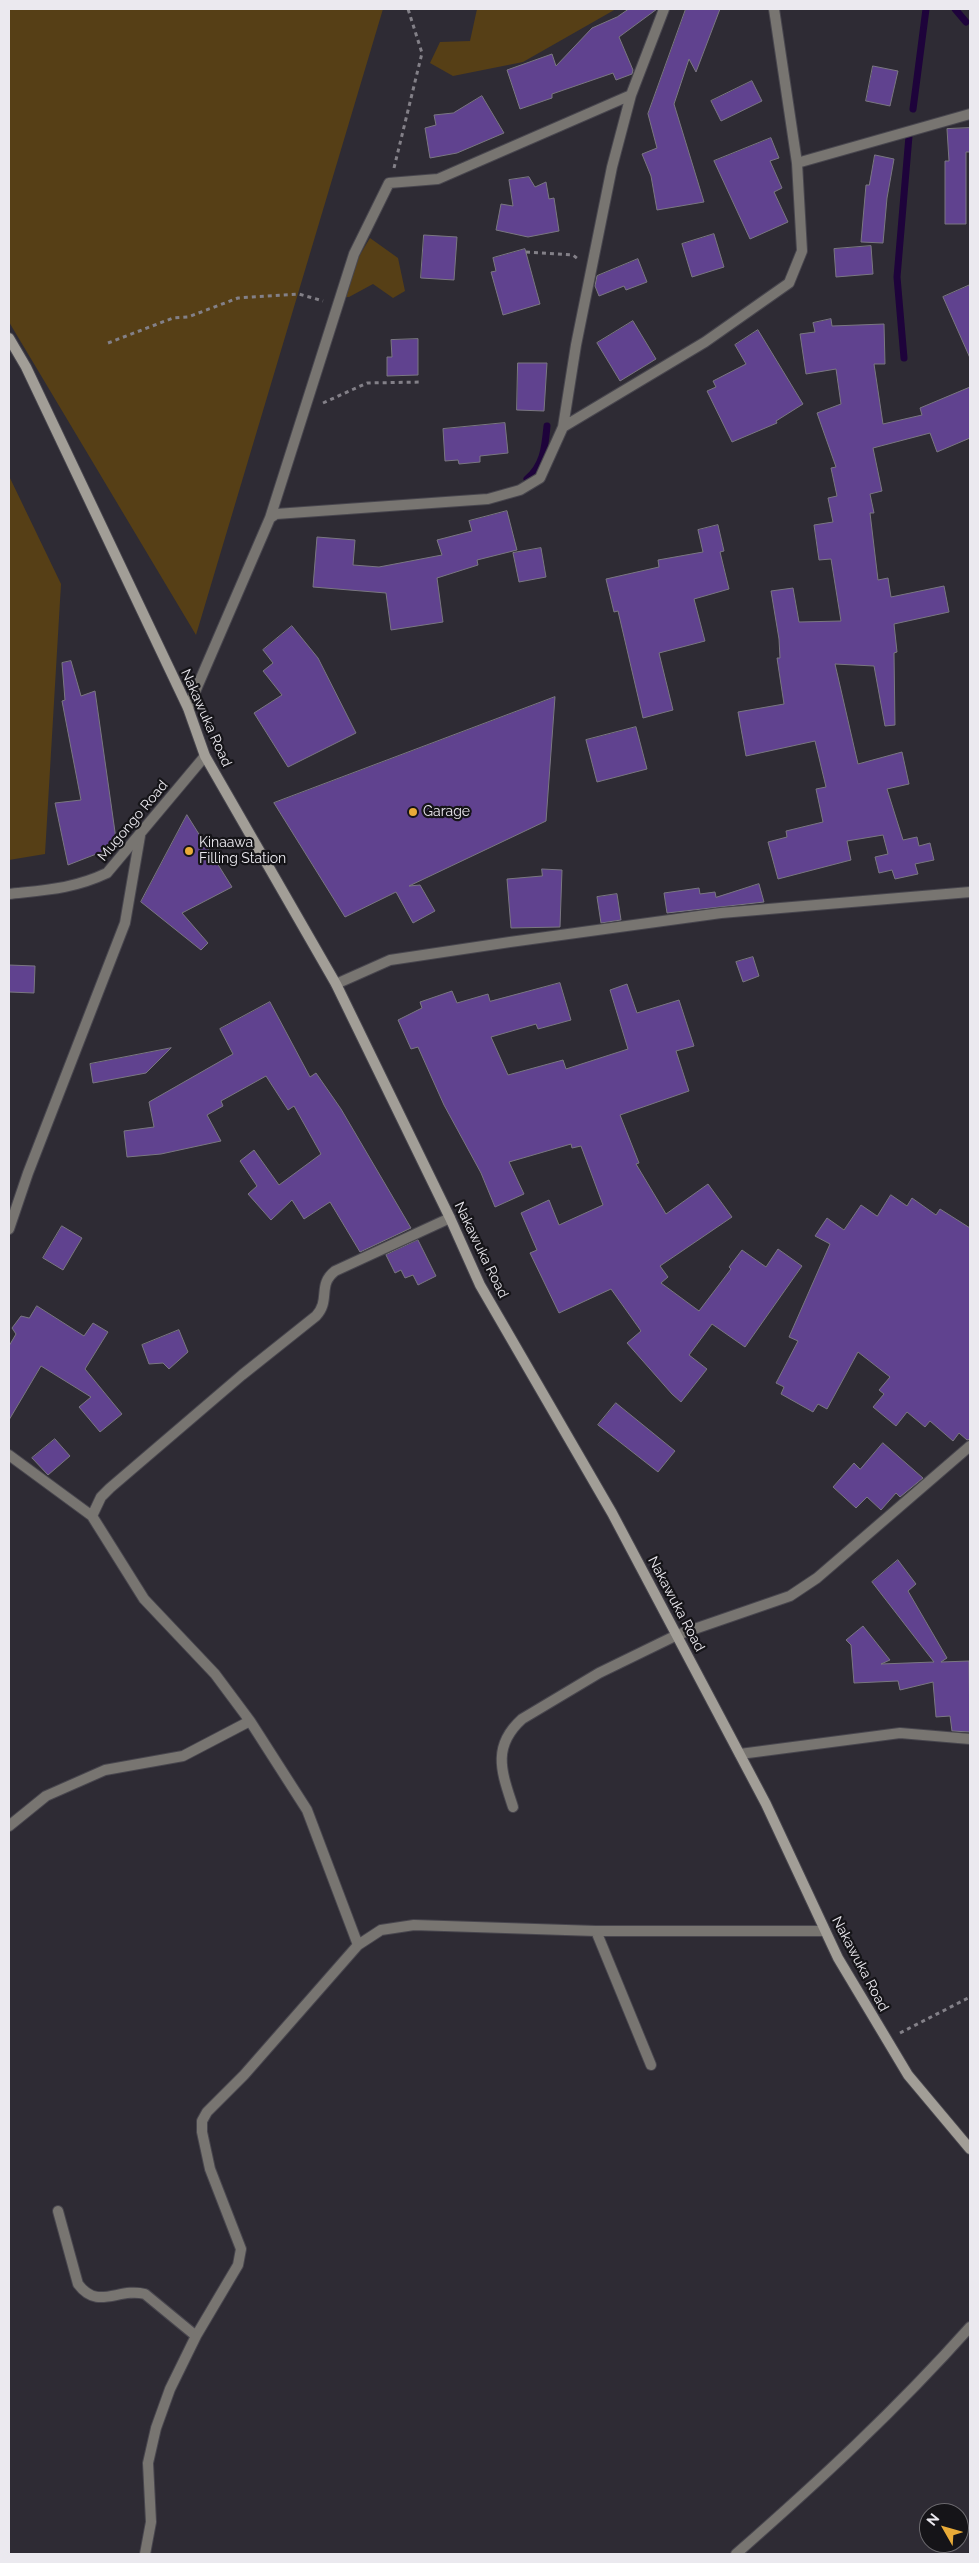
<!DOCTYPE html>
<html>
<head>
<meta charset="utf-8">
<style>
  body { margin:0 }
  #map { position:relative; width:979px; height:2563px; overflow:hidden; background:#2e2b34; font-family:Raleway,sans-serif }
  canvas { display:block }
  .frame { position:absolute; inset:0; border:10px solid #ebe9ef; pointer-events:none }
  .north { position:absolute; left:919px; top:2503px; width:50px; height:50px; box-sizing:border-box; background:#151418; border:1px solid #6b696e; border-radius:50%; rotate:308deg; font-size:14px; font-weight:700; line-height:20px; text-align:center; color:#ebe9ef }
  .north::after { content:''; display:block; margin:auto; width:18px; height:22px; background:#e9ab38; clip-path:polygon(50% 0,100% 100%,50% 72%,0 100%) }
</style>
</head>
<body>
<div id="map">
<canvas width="979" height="2563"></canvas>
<div class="frame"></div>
<div class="north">N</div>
</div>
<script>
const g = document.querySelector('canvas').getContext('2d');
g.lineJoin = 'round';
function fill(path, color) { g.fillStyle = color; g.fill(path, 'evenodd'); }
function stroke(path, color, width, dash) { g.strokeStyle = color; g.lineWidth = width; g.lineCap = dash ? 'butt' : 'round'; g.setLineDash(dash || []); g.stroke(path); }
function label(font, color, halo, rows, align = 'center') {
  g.font = font + ' Raleway,sans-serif'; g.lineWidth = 4.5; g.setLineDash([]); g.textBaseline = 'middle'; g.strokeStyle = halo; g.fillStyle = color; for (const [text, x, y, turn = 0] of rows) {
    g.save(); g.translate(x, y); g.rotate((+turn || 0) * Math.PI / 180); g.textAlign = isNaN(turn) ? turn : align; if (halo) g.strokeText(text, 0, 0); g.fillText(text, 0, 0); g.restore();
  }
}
fill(new Path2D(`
  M 9,9 L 383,9 L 196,635 L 9,322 Z
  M 477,9 L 616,9 L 523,62 L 453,76 L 430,63 L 440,42 L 470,41 Z
  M 370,238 L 398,258 L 405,291 L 393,298 L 373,284 L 349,297 L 335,296 Z
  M 9,476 L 61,584 L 45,854 L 9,860 Z`), '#563f16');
stroke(new Path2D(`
  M 955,9 L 966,22
  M 913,109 L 926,9
  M 904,358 L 897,277 L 909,136
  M 527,479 C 544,465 545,446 547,426`), '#1e033b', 7);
const building = new Path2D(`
  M 629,9 L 657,9 L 619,37 L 633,70 L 632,74 L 616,80 L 613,73 L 552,94 L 552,98 L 520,109 L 507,70 L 552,54 L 556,66 L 592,28 L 617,17 Z
  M 686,9 L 720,9 L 696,72 L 689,59 L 674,104 L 704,202 L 657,210 L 651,176 L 642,154 L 657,148 L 648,114 Z
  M 873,66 L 898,71 L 890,106 L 866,101 Z
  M 752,81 L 762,101 L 721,121 L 711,101 Z
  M 482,96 L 504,133 L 457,153 L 430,158 L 425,128 L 436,125 L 434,115 L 453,113 Z
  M 970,128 L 970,152 L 966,152 L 966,224 L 945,224 L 945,161 L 949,161 L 947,129 Z
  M 771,138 L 779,158 L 770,161 L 782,188 L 774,192 L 788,222 L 750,239 L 714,161 Z
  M 875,155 L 894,159 L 887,198 L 883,243 L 861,242 L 866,185 L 869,185 Z
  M 529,177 L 535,187 L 546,182 L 549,199 L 554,198 L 559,231 L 528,237 L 496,230 L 501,204 L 513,206 L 509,180 Z
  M 714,234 L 724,267 L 692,277 L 682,244 Z
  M 424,235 L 457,237 L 454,280 L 421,278 Z
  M 871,246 L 873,274 L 836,277 L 834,249 Z
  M 525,249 L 540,304 L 503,315 L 491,272 L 496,271 L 493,258 Z
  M 638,259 L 647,282 L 626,290 L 624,286 L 599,296 L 595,286 L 597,276 Z
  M 970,285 L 970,358 L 943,297 Z
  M 831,319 L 832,326 L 884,324 L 885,364 L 874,364 L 883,424 L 922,415 L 920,408 L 970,387 L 970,438 L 937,452 L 930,433 L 873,448 L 882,491 L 870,494 L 874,513 L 870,513 L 878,580 L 888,578 L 891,597 L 944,586 L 949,612 L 894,624 L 897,652 L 894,653 L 895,725 L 885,726 L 874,666 L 835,664 L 858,764 L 902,752 L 909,784 L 887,789 L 903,840 L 917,837 L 919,846 L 930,843 L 934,860 L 915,864 L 918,874 L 895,879 L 892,870 L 879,873 L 875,857 L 888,854 L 883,835 L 847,841 L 851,860 L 778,879 L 768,842 L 787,837 L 786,831 L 823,822 L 816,789 L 826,787 L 815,741 L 746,756 L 738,712 L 784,704 L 777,658 L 780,658 L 779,639 L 771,591 L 793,588 L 799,622 L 841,621 L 831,559 L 819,560 L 814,525 L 833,522 L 828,498 L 837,496 L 831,468 L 836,467 L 817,413 L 841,404 L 836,369 L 806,374 L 800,334 L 815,332 L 813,323 Z
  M 633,321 L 656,359 L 620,381 L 597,343 Z
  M 758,330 L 803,404 L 776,421 L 777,423 L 732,442 L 707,391 L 716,387 L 713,381 L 746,364 L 735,345 Z
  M 418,339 L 418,375 L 387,376 L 387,357 L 392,357 L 391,340 Z
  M 518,363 L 547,363 L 544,411 L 517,410 Z
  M 505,423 L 508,453 L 480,456 L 480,462 L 459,464 L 458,460 L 445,461 L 443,429 Z
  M 507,511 L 517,550 L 477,560 L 478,565 L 437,578 L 443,622 L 391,630 L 386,593 L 313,587 L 317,537 L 355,540 L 353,565 L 379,567 L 442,555 L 437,540 L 472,531 L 469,521 Z
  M 718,525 L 724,551 L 720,552 L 729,589 L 694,599 L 705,641 L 659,653 L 673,710 L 643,718 L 618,611 L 614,612 L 606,579 L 659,567 L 658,560 L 703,552 L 698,530 Z
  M 541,548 L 546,577 L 519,582 L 513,553 Z
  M 292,626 L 318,658 L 356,733 L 288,767 L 254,713 L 282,695 L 263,671 L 273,663 L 263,650 Z
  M 71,661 L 81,696 L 95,691 L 117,846 L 68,865 L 55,803 L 81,800 L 62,701 L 65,700 L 62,663 Z
  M 555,697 L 546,821 L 409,886 L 420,885 L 435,911 L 413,923 L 396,892 L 345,917 L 274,803 Z
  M 636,727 L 647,769 L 597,782 L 586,740 Z
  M 187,815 L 232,887 L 182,913 L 208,943 L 201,950 L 141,902 Z
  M 542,869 L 562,870 L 560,927 L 511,928 L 507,879 L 542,876 Z
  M 759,884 L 764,902 L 667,913 L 664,893 L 699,888 L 700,894 L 715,892 L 716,897 Z
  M 617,894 L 621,920 L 601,923 L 597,897 Z
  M 753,957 L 759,976 L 743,982 L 736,962 Z
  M 9,965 L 35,966 L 34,993 L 9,992 Z
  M 560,983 L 571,1020 L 538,1029 L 536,1024 L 491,1037 L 508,1075 L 563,1060 L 566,1069 L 628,1049 L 610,990 L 627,984 L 637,1013 L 679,1000 L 694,1046 L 676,1051 L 689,1091 L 620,1115 L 639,1163 L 636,1164 L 666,1214 L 708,1184 L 732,1217 L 660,1266 L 668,1277 L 661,1283 L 699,1311 L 731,1269 L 729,1267 L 742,1250 L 766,1267 L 778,1249 L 802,1266 L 745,1347 L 712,1324 L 689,1355 L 707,1369 L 681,1402 L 672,1394 L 627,1343 L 641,1331 L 611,1289 L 559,1313 L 530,1253 L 537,1250 L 521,1213 L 549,1200 L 559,1225 L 603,1205 L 581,1146 L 572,1148 L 571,1144 L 509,1162 L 524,1194 L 495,1207 L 481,1173 L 444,1105 L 418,1047 L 411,1049 L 398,1020 L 422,1008 L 420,1002 L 452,991 L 457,1003 L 488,994 L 490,1001 Z
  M 270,1002 L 310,1077 L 316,1073 L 341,1109 L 411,1228 L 360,1252 L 330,1202 L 304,1219 L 292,1200 L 271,1220 L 248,1194 L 257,1186 L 240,1161 L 254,1150 L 279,1185 L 321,1154 L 294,1106 L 288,1110 L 266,1076 L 221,1101 L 223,1106 L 207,1115 L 221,1141 L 161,1154 L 127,1157 L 124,1131 L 154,1127 L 149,1102 L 233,1054 L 220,1029 Z
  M 171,1048 L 146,1073 L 93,1083 L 90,1064 Z
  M 891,1195 L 907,1206 L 912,1198 L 936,1215 L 940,1209 L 970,1228 L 970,1439 L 967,1440 L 959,1433 L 953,1441 L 930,1421 L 925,1427 L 907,1412 L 896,1426 L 873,1407 L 884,1394 L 879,1390 L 890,1377 L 858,1352 L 827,1409 L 818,1404 L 813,1412 L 781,1394 L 784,1387 L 776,1383 L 798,1341 L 789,1337 L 830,1244 L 815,1236 L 827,1218 L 844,1230 L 861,1205 L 877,1216 Z
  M 62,1226 L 82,1238 L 63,1270 L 43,1258 Z
  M 418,1240 L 436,1276 L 418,1285 L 413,1275 L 405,1278 L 401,1270 L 395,1273 L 386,1255 Z
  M 37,1306 L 84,1336 L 93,1323 L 108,1332 L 85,1369 L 122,1414 L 100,1432 L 79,1407 L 91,1397 L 41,1366 L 9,1420 L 9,1346 L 16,1334 L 12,1328 L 21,1316 L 29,1318 Z
  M 179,1330 L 188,1352 L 169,1369 L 163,1363 L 149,1364 L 142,1345 Z
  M 616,1403 L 675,1451 L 658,1472 L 598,1425 Z
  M 55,1439 L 70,1456 L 48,1475 L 32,1458 Z
  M 883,1443 L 923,1478 L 900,1497 L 896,1493 L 881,1510 L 867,1497 L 856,1508 L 833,1487 L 854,1463 L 860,1469 Z
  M 898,1560 L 916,1584 L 908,1591 L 947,1658 L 941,1662 L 969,1661 L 970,1732 L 952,1731 L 950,1716 L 936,1717 L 933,1682 L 900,1690 L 898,1681 L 854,1683 L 851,1645 L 846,1640 L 863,1626 L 890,1660 L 881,1664 L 934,1662 L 872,1582 Z`);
fill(building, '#60428f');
stroke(building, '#7a7781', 1);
const minor = new Path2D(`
  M 774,9 L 797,163
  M 563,427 L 705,342 L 789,283 L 802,251 L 797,163 L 970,114
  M 270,518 L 354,254 L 389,183 L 438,179 L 631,95
  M 188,708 L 270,518 L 276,514 L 488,499 L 520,490 L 540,478 L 563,427 L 576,345 L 612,167 L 631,95 L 664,9
  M 9,1229 L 28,1173 L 125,923 L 140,836
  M 9,1455 L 92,1516
  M 740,1754 L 900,1733 L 970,1739
  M 513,1807 C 502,1773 491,1747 522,1719 L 599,1673 L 677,1635 L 790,1596 L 817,1578 L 970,1446
  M 9,1826 L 46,1796 L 105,1770 L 183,1756 L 250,1721
  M 596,1931 L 651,2065
  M 358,1945 L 307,1810 L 250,1721 L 215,1674 L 144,1599 L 92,1516 L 101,1497 L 110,1488 L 242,1375 L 316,1316 C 331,1300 317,1285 335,1271 L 450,1218
  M 58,2211 L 78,2284 C 98,2311 118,2287 145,2294 L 196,2336
  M 145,2554 L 151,2522 L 148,2463 L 156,2428 L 170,2389 L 196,2336 L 238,2265 L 241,2249 L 210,2169 L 202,2132 L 202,2121 L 207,2112 L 244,2075 L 358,1945 L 381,1930 L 414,1925 L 596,1931 L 825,1931
  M 736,2554 C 818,2482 897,2409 970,2327`);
const tertiary = new Path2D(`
  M 9,894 C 45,890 73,889 107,873 L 205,756
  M 336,984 L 390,960 L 510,942 L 721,913 L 970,892`);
const secondary = new Path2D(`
  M 9,338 L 26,367 L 188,708 L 205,756 L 336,984 L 450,1218 L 480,1285 L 612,1513 L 766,1804 L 838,1958 L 908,2075 L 970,2149`);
stroke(minor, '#48464e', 12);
stroke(tertiary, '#48464e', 12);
stroke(secondary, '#48464e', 12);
stroke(new Path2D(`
  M 394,168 L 422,53 L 408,9
  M 526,252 L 573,255 L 578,259
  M 108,343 L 173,318 L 188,317 L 238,298 L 299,294 L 323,301
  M 323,403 L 367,383 L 422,382
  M 900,2033 L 970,1997`), '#838088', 3, [4, 4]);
stroke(minor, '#787571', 10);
stroke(tertiary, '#787571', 10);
stroke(secondary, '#a29e97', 10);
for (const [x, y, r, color] of [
  [413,812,5,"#e9ab38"],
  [189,851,5,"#e9ab38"]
]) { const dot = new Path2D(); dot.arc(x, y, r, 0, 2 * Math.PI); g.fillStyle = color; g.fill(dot); stroke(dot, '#151418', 2); }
label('14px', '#ebe9ef', '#151418', [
  ["Nakawuka Road",206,718,66],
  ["Mugongo Road",133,821,-50],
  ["Nakawuka Road",481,1250,64],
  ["Nakawuka Road",676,1604,62],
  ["Nakawuka Road",860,1964,62]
]);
label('14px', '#ebe9ef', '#151418', [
  ["Garage",423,812],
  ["Kinaawa",199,843],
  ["Filling Station",199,859]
], 'left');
</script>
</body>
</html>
